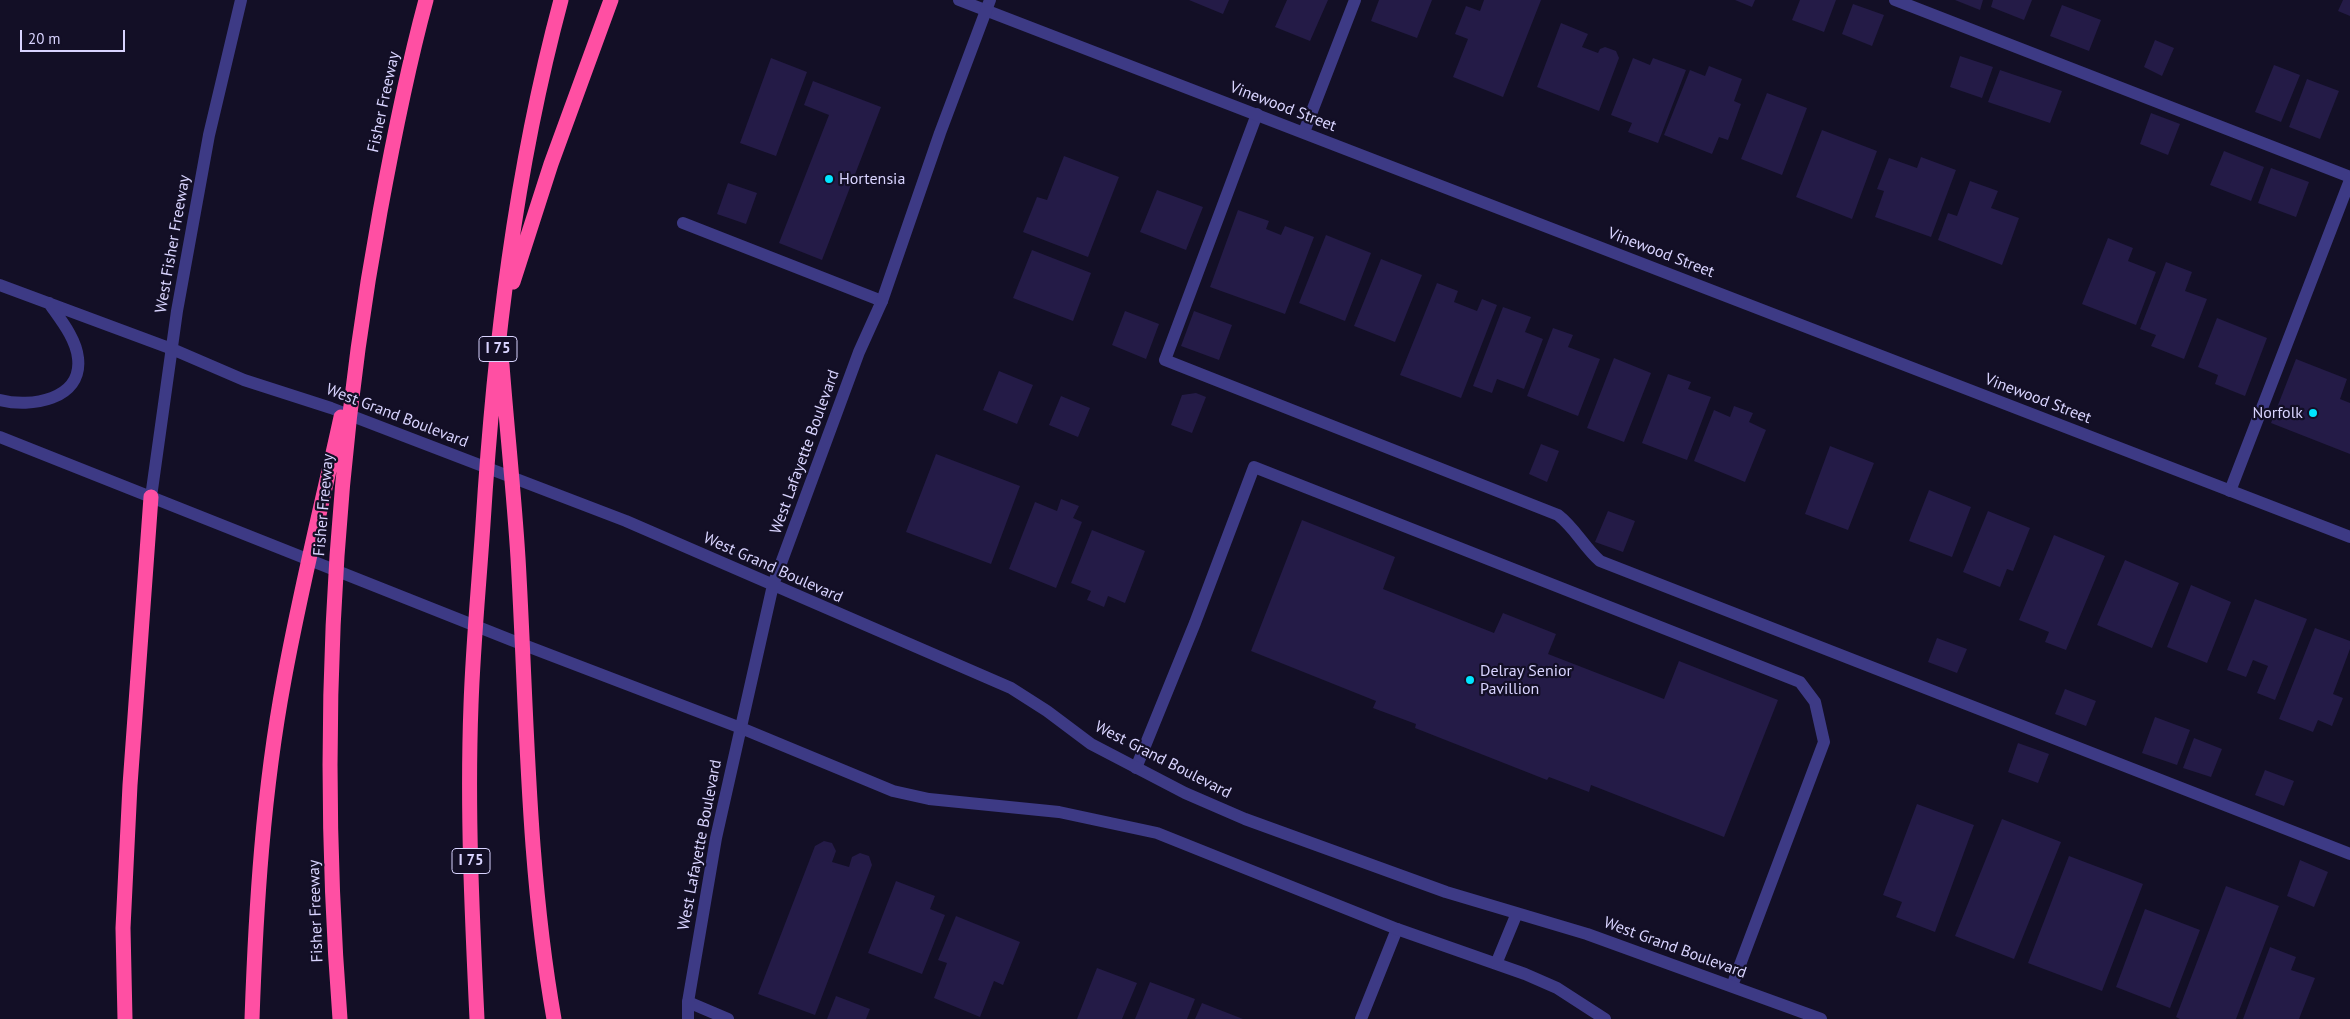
<!DOCTYPE html>
<html>
<head>
<meta charset="utf-8">
<style>
  body { margin:0 }
  #map { position:relative; width:2350px; height:1019px; overflow:hidden; background:#130f26; font-family:"PT Sans",sans-serif }
  canvas { display:block }
  .scale { position:absolute; left:20px; top:30px; width:105px; height:22px; box-sizing:border-box; border:2px solid #d9d4ff; border-top:0; padding-left:6px; font-size:15px; line-height:18px; white-space:nowrap; color:#d9d4ff; -webkit-text-stroke:4px #130f26; paint-order:stroke }
</style>
</head>
<body>
<div id="map">
<canvas width="2350" height="1019"></canvas>
<div class="scale">20 m</div>
</div>
<script>
const g = document.querySelector('canvas').getContext('2d');
g.lineJoin = 'round';
function fill(path, color) { g.fillStyle = color; g.fill(path, 'evenodd'); }
function stroke(path, color, width, dash) { g.strokeStyle = color; g.lineWidth = width; g.lineCap = dash ? 'butt' : 'round'; g.setLineDash(dash || []); g.stroke(path); }
function label(font, color, halo, rows, align = 'center') {
  g.font = font + ' "PT Sans",sans-serif'; g.lineWidth = 4.5; g.setLineDash([]); g.textBaseline = 'middle'; g.strokeStyle = halo; g.fillStyle = color; for (const [text, x, y, turn = 0] of rows) {
    g.save(); g.translate(x, y); g.rotate((+turn || 0) * Math.PI / 180); g.textAlign = isNaN(turn) ? turn : align; if (halo) g.strokeText(text, 0, 0); g.fillText(text, 0, 0); g.restore();
  }
}
fill(new Path2D(`
  M 1189,0 L 1229,0 L 1223,14 Z
  M 1287,0 L 1328,0 L 1310,41 L 1275,27 Z
  M 1379,0 L 1432,0 L 1417,38 L 1371,21 Z
  M 1484,0 L 1541,0 L 1503,97 L 1453,77 L 1468,39 L 1455,34 L 1466,6 L 1480,11 Z
  M 1735,0 L 1755,0 L 1752,7 Z
  M 1800,0 L 1836,0 L 1824,32 L 1792,20 Z
  M 1955,0 L 1983,0 L 1980,10 Z
  M 1993,0 L 2032,0 L 2024,20 L 1991,7 Z
  M 2343,0 L 2350,0 L 2350,16 L 2338,11 Z
  M 1853,4 L 1884,15 L 1872,46 L 1842,34 Z
  M 2062,5 L 2101,20 L 2089,51 L 2050,36 Z
  M 1561,23 L 1588,34 L 1582,47 L 1598,53 L 1600,49 L 1605,47 L 1616,51 L 1619,58 L 1599,111 L 1537,87 Z
  M 2155,40 L 2174,48 L 2162,76 L 2144,67 Z
  M 1960,56 L 1993,67 L 1982,98 L 1950,87 Z
  M 771,58 L 807,72 L 776,156 L 740,143 Z
  M 1633,58 L 1650,65 L 1653,58 L 1686,70 L 1658,143 L 1628,132 L 1632,123 L 1611,115 Z
  M 2274,65 L 2300,75 L 2281,122 L 2255,112 Z
  M 1709,66 L 1742,79 L 1734,101 L 1741,104 L 1728,140 L 1719,137 L 1712,154 L 1664,135 L 1690,70 L 1705,76 Z
  M 2000,70 L 2062,91 L 2050,123 L 1988,102 Z
  M 2307,79 L 2339,91 L 2320,139 L 2289,127 Z
  M 813,81 L 881,107 L 822,260 L 779,243 L 829,115 L 804,105 Z
  M 1767,93 L 1807,108 L 1782,175 L 1741,159 Z
  M 2151,113 L 2180,124 L 2168,155 L 2140,144 Z
  M 1822,130 L 1877,151 L 1852,219 L 1796,197 Z
  M 2224,151 L 2264,167 L 2251,201 L 2210,185 Z
  M 1064,156 L 1119,177 L 1088,257 L 1023,232 L 1037,197 L 1047,200 Z
  M 1921,157 L 1956,170 L 1931,237 L 1875,217 L 1884,191 L 1877,189 L 1889,158 L 1917,168 Z
  M 2271,168 L 2309,182 L 2296,217 L 2258,203 Z
  M 1970,181 L 1998,191 L 1991,208 L 2019,218 L 2002,265 L 1938,240 L 1948,213 L 1957,216 Z
  M 728,183 L 757,193 L 746,224 L 717,214 Z
  M 1157,190 L 1203,207 L 1186,250 L 1140,232 Z
  M 1238,210 L 1269,221 L 1266,229 L 1281,235 L 1285,226 L 1314,237 L 1285,314 L 1210,287 Z
  M 1326,235 L 1371,253 L 1345,321 L 1299,303 Z
  M 2108,238 L 2133,248 L 2128,261 L 2156,272 L 2136,325 L 2082,304 Z
  M 1032,250 L 1091,273 L 1073,321 L 1013,298 Z
  M 1381,259 L 1422,275 L 1395,342 L 1354,326 Z
  M 2166,262 L 2192,272 L 2185,291 L 2207,299 L 2184,359 L 2151,346 L 2156,335 L 2140,329 Z
  M 1437,283 L 1458,291 L 1454,302 L 1477,311 L 1482,299 L 1497,305 L 1461,398 L 1400,375 Z
  M 1503,307 L 1531,317 L 1525,332 L 1543,339 L 1524,389 L 1497,379 L 1492,393 L 1473,386 Z
  M 1125,311 L 1159,324 L 1146,359 L 1112,345 Z
  M 1194,311 L 1232,325 L 1219,360 L 1181,346 Z
  M 2217,318 L 2267,338 L 2245,396 L 2215,384 L 2218,375 L 2198,367 Z
  M 1553,328 L 1573,335 L 1568,347 L 1600,359 L 1578,416 L 1527,396 Z
  M 1614,358 L 1651,373 L 1624,442 L 1587,428 Z
  M 2296,359 L 2347,379 L 2340,399 L 2350,403 L 2350,454 L 2271,423 Z
  M 999,371 L 1033,385 L 1017,424 L 983,410 Z
  M 1668,374 L 1691,382 L 1688,389 L 1711,397 L 1687,460 L 1642,443 Z
  M 1196,393 L 1206,397 L 1192,433 L 1171,425 L 1182,395 Z
  M 1061,396 L 1090,408 L 1078,437 L 1049,425 Z
  M 1734,406 L 1753,413 L 1749,422 L 1766,430 L 1745,482 L 1694,461 L 1714,410 L 1730,417 Z
  M 1541,444 L 1559,451 L 1547,482 L 1529,474 Z
  M 1830,446 L 1874,463 L 1848,530 L 1805,514 Z
  M 936,454 L 1020,486 L 991,564 L 906,532 Z
  M 1929,490 L 1971,507 L 1952,557 L 1909,541 Z
  M 1061,499 L 1079,506 L 1073,518 L 1082,522 L 1056,588 L 1009,569 L 1035,502 L 1057,511 Z
  M 1608,511 L 1635,521 L 1623,552 L 1595,542 Z
  M 1988,511 L 2030,528 L 2013,571 L 2007,569 L 2000,587 L 1963,572 Z
  M 1302,520 L 1395,557 L 1383,589 L 1494,633 L 1503,613 L 1556,634 L 1548,654 L 1664,699 L 1679,661 L 1778,700 L 1724,837 L 1591,785 L 1589,792 L 1549,777 L 1547,780 L 1415,728 L 1416,724 L 1373,708 L 1376,701 L 1251,651 Z
  M 1092,530 L 1145,551 L 1125,603 L 1108,596 L 1104,607 L 1087,600 L 1091,591 L 1071,583 Z
  M 2054,535 L 2105,556 L 2066,650 L 2045,642 L 2049,632 L 2019,620 Z
  M 2125,560 L 2179,583 L 2152,648 L 2097,625 Z
  M 2191,585 L 2231,602 L 2207,663 L 2167,647 Z
  M 2255,599 L 2307,619 L 2275,700 L 2257,693 L 2268,666 L 2253,660 L 2246,677 L 2227,670 Z
  M 2315,628 L 2350,641 L 2350,649 L 2333,694 L 2343,698 L 2332,726 L 2318,720 L 2313,732 L 2279,719 Z
  M 1937,638 L 1967,649 L 1957,673 L 1928,662 Z
  M 2065,689 L 2096,701 L 2086,726 L 2055,714 Z
  M 2155,717 L 2190,730 L 2177,765 L 2142,753 Z
  M 2194,738 L 2222,749 L 2211,777 L 2183,768 Z
  M 2018,743 L 2049,754 L 2038,783 L 2008,772 Z
  M 2265,770 L 2294,781 L 2284,806 L 2255,795 Z
  M 1917,804 L 1974,825 L 1935,932 L 1896,917 L 1902,902 L 1883,895 Z
  M 2002,819 L 2061,842 L 2014,959 L 1955,936 Z
  M 824,841 L 832,843 L 836,851 L 832,862 L 849,867 L 852,857 L 860,853 L 869,856 L 872,865 L 815,1015 L 758,994 L 815,846 Z
  M 2069,856 L 2143,884 L 2102,991 L 2028,963 Z
  M 2300,860 L 2328,872 L 2314,907 L 2287,896 Z
  M 896,881 L 935,896 L 930,909 L 945,915 L 922,974 L 868,953 Z
  M 2226,886 L 2279,906 L 2236,1019 L 2180,1019 L 2176,1017 Z
  M 2145,909 L 2200,930 L 2170,1008 L 2116,987 Z
  M 956,916 L 1020,942 L 1003,985 L 994,981 L 980,1017 L 934,998 L 947,963 L 938,960 Z
  M 2270,947 L 2296,957 L 2291,970 L 2315,978 L 2299,1019 L 2243,1019 Z
  M 1097,968 L 1137,983 L 1122,1019 L 1077,1019 Z
  M 1150,982 L 1195,999 L 1187,1019 L 1135,1019 Z
  M 836,996 L 870,1009 L 866,1019 L 827,1019 Z
  M 1202,1003 L 1243,1019 L 1195,1019 Z`), '#241b47');
stroke(new Path2D(`
  M 1895,0 L 2350,177
  M 1257,114 L 1165,360 L 1558,515 C 1575,528 1584,547 1600,561 L 2350,854
  M 1304,132 L 1355,0
  M 683,223 L 882,301
  M 2230,491 L 2350,180
  M 1136,768 L 1195,623 L 1254,467 L 1800,682 L 1815,702 L 1824,742 L 1732,986
  M 688,1002 L 728,1019`), '#3d3a85', 12);
stroke(new Path2D(`
  M 959,0 L 2350,537
  M 1361,1019 L 1397,929`), '#3d3a85', 12);
stroke(new Path2D(`
  M 0,285 L 172,349 L 244,380 L 331,408 L 626,521 L 1011,688 L 1047,711 L 1091,744 L 1185,793 L 1245,819 L 1446,892 L 1587,934 L 1821,1019
  M 0,400 C 30,408 83,400 78,358 C 76,338 60,319 49,303
  M 0,437 L 511,640 L 741,728 L 893,791 L 929,799 L 1059,812 L 1157,833 L 1397,929 L 1525,974 L 1557,988 L 1605,1019
  M 151,497 L 177,311 L 209,135 L 241,0
  M 1496,964 L 1517,913
  M 688,1019 L 688,1002 L 716,838 L 773,585 L 859,352 L 882,301 L 940,133 L 990,0`), '#3d3a85', 12);
stroke(new Path2D(`
  M 513,282 L 551,164 L 611,0
  M 502,365 C 507,430 514,494 518,558 C 527,712 527,867 554,1019
  M 125,1019 L 123,928 L 130,785 L 151,497
  M 252,1019 C 256,906 263,792 284,680 C 300,592 322,504 341,417
  M 340,1019 C 319,749 331,478 380,212 C 393,141 407,70 426,0
  M 477,1019 C 472,914 467,809 471,705 C 473,645 479,584 483,524 C 494,348 515,171 561,0`), '#ff4fa3', 15);
for (const [x, y, r, color] of [
  [829,179,5,"#00e5ff"],
  [2313,413,5,"#00e5ff"],
  [1470,680,5,"#00e5ff"]
]) { const dot = new Path2D(); dot.arc(x, y, r, 0, 2 * Math.PI); g.fillStyle = color; g.fill(dot); stroke(dot, '#130f26', 2); }
for (const [x, y, w] of [
  [498,349,38],
  [471,861,38]
]) { const box = new Path2D(); box.roundRect(x - w / 2, y - 12.5, w, 25, 4); g.fillStyle = '#130f26'; g.fill(box); stroke(box, '#d9d4ff', 1); }
label('bold 15px', '#d9d4ff', null, [
  ["I 75",498,349],
  ["I 75",471,861]
]);
label('16px', '#d9d4ff', '#130f26', [
  ["Fisher Freeway",384,102,-78],
  ["Vinewood Street",1283,107,21],
  ["West Fisher Freeway",173,244,-80],
  ["Vinewood Street",1661,253,21],
  ["Vinewood Street",2038,399,21],
  ["West Grand Boulevard",397,416,21],
  ["West Lafayette Boulevard",805,452,-70],
  ["Fisher Freeway",324,505,-85],
  ["West Grand Boulevard",773,568,24],
  ["West Grand Boulevard",1163,760,27],
  ["West Lafayette Boulevard",700,845,-79],
  ["Fisher Freeway",316,911,-92],
  ["West Grand Boulevard",1675,948,20]
]);
label('16px', '#d9d4ff', '#130f26', [
  ["Hortensia",839,179],
  ["Norfolk",2303,413,"right"],
  ["Delray Senior",1480,671],
  ["Pavillion",1480,689]
], 'left');
</script>
</body>
</html>
